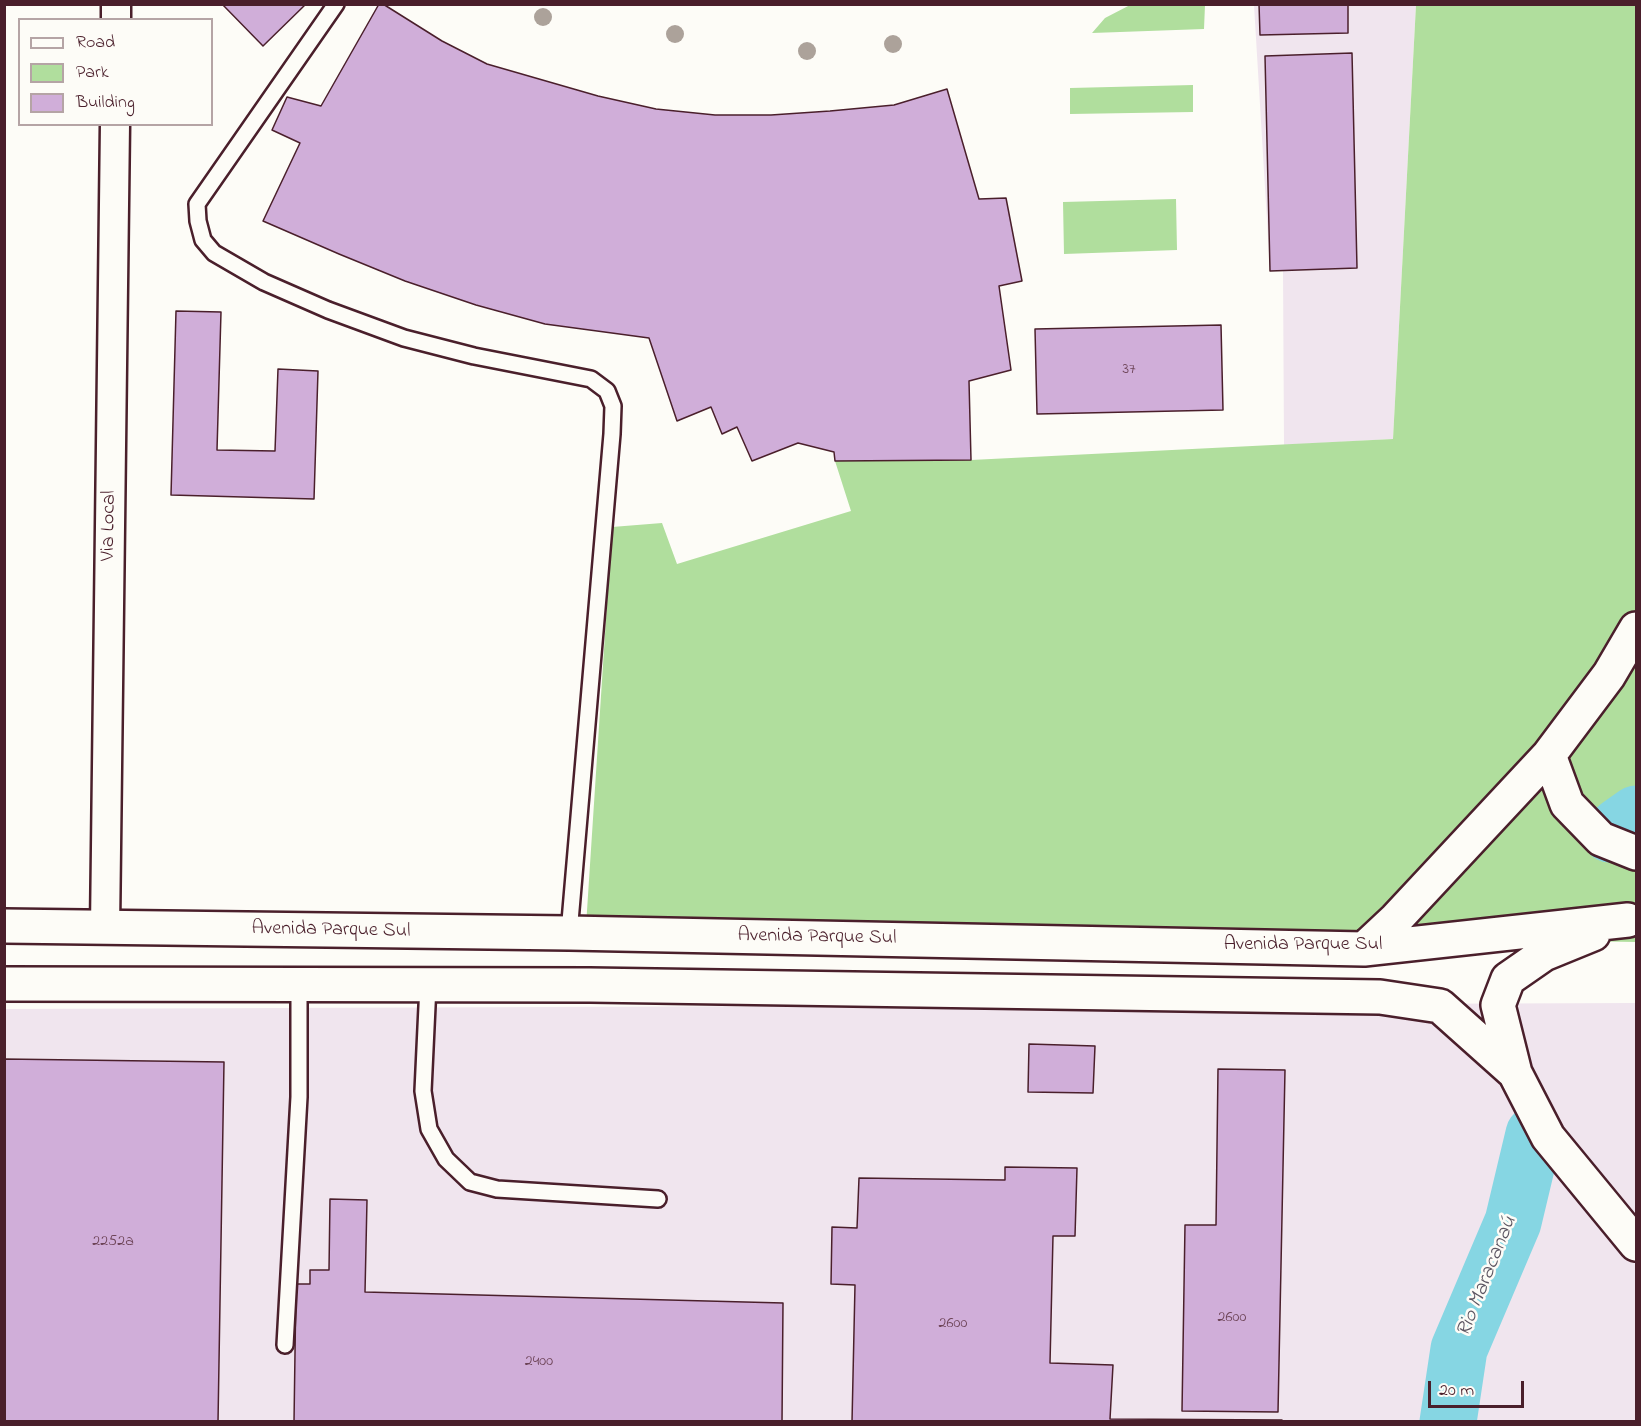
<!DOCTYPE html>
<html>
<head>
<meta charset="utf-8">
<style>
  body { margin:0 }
  #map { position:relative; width:1641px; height:1426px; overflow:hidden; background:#fdfcf7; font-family:"Indie Flower",sans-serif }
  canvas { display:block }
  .frame { position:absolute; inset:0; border:6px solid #4a1f2b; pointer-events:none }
  .legend { position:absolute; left:18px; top:18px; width:195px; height:108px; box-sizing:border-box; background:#fdfcf7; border:2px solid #b5a4a5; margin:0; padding:8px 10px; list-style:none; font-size:18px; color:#4a1f2b }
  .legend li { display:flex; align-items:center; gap:12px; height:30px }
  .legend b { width:30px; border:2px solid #b5a4a5 }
  .scale { position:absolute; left:1428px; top:1381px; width:96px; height:27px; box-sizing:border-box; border:3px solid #4a1f2b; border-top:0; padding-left:8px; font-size:18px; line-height:21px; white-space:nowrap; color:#4a1f2b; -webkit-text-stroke:4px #fdfcf7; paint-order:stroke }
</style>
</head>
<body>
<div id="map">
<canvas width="1641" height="1426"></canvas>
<div class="frame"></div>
<ul class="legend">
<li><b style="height:8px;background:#fdfcf7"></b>Road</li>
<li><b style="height:16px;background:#b0de9d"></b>Park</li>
<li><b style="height:16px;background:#d0aed9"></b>Building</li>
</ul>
<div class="scale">20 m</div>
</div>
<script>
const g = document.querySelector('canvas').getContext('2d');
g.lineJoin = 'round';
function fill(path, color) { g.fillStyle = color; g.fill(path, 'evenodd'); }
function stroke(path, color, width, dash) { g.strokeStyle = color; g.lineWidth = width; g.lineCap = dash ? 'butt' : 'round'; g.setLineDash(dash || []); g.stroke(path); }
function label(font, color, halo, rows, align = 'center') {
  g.font = font + ' "Indie Flower",sans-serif'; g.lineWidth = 5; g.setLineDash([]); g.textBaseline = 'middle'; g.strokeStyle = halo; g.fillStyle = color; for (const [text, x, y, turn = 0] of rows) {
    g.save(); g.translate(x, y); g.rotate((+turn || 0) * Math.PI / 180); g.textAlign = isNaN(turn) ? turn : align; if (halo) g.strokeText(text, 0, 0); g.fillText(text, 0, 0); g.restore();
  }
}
fill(new Path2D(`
  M 1254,5 L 1416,5 L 1393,439 L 1284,445 L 1283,271 L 1270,271 Z
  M 1636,1003 L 1636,1421 L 5,1421 L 4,1009 Z`), '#f0e5ee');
fill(new Path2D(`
  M 1132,4 L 1205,5 L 1204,29 L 1092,33 L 1105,18 Z
  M 1416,5 L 1636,5 L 1636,942 L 586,926 L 612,527 L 662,523 L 677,564 L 851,511 L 835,461 L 971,460 L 1393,439 Z
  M 1193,85 L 1193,112 L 1070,114 L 1070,88 Z
  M 1176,199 L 1177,250 L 1064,254 L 1063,202 Z`), '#b0de9d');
stroke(new Path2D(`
  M 1610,834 L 1619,826 L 1636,814
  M 1448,1422 L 1459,1349 L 1513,1222 L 1534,1134`), '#86d6e3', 57);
const building = new Path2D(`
  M 222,4 L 306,4 L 263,46 Z
  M 379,4 L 383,4 L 442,41 L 487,64 L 598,96 L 656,109 L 715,115 L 771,115 L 830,111 L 894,105 L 947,89 L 979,199 L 1006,198 L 1022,281 L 999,286 L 1011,370 L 969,381 L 971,460 L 835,461 L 834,452 L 798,443 L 752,461 L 737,427 L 722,434 L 711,407 L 677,421 L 649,338 L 545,324 L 476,305 L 405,281 L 339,254 L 263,221 L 300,143 L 272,130 L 287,97 L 321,106 Z
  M 1259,4 L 1348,4 L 1348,33 L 1260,35 Z
  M 1352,53 L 1357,268 L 1270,271 L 1265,56 Z
  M 176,311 L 221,312 L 217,450 L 275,451 L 278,369 L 318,371 L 314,499 L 171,495 Z
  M 1221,325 L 1223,410 L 1037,414 L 1035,329 Z
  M 1029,1044 L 1095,1046 L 1093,1093 L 1028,1092 Z
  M 4,1059 L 224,1062 L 218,1422 L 4,1422 Z
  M 1218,1069 L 1285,1070 L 1278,1412 L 1182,1411 L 1185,1225 L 1216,1225 Z
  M 1005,1167 L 1077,1168 L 1075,1236 L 1053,1236 L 1050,1363 L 1113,1365 L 1110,1419 L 1282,1420 L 1282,1422 L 852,1422 L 855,1285 L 831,1284 L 832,1227 L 857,1228 L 859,1178 L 1005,1180 Z
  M 330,1199 L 367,1200 L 365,1292 L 783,1303 L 782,1422 L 294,1422 L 296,1284 L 310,1284 L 310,1270 L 329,1270 Z`);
fill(building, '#d0aed9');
stroke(building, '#4a1f2b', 1.5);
const lane = new Path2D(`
  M 336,4 L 197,204 L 198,221 L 203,240 L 214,253 L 264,282 L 328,310 L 404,338 L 474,356 L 591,379 L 607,391 L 613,406 L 612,434 L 569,933
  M 428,985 L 423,1091 L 429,1129 L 446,1159 L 470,1182 L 497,1189 L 658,1199
  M 285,1345 L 299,1097 L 299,985`);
const street = new Path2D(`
  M 116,20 L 116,4
  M 105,928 L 115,124`);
const secondary = new Path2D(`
  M 1636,629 L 1609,675 L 1549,755 L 1567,804 L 1601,839 L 1636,853
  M 4,926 L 569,933 L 1364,949 L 1628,920
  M 1364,949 L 1396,919 L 1549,755
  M 4,984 L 590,985 L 1380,997 L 1440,1006 L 1515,1073 L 1548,1137 L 1636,1244
  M 1515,1073 L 1498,1005 L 1508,979 L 1544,954 L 1593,934`);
stroke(lane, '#4a1f2b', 20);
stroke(street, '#4a1f2b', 33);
stroke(secondary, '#4a1f2b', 38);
stroke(lane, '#fdfcf7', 15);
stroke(street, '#fdfcf7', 28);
stroke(secondary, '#fdfcf7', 33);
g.fillStyle = '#aca29a';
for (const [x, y] of [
  [543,17],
  [675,34],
  [893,44],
  [807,51]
]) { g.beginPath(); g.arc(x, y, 9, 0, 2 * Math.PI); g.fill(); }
label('16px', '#6c4356', null, [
  ["37",1129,370],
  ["2252a",113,1242],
  ["2600",1232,1318],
  ["2600",953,1324],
  ["2400",539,1362]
]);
label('20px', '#4a1f2b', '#fdfcf7', [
  ["Via Local",110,526,-89],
  ["Avenida Parque Sul",331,931,1],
  ["Avenida Parque Sul",817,938,1],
  ["Avenida Parque Sul",1303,946]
]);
label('italic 21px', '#5c5662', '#fdfcf7', [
  ["Rio Maracanaú",1488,1277,-68]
]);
</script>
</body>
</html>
